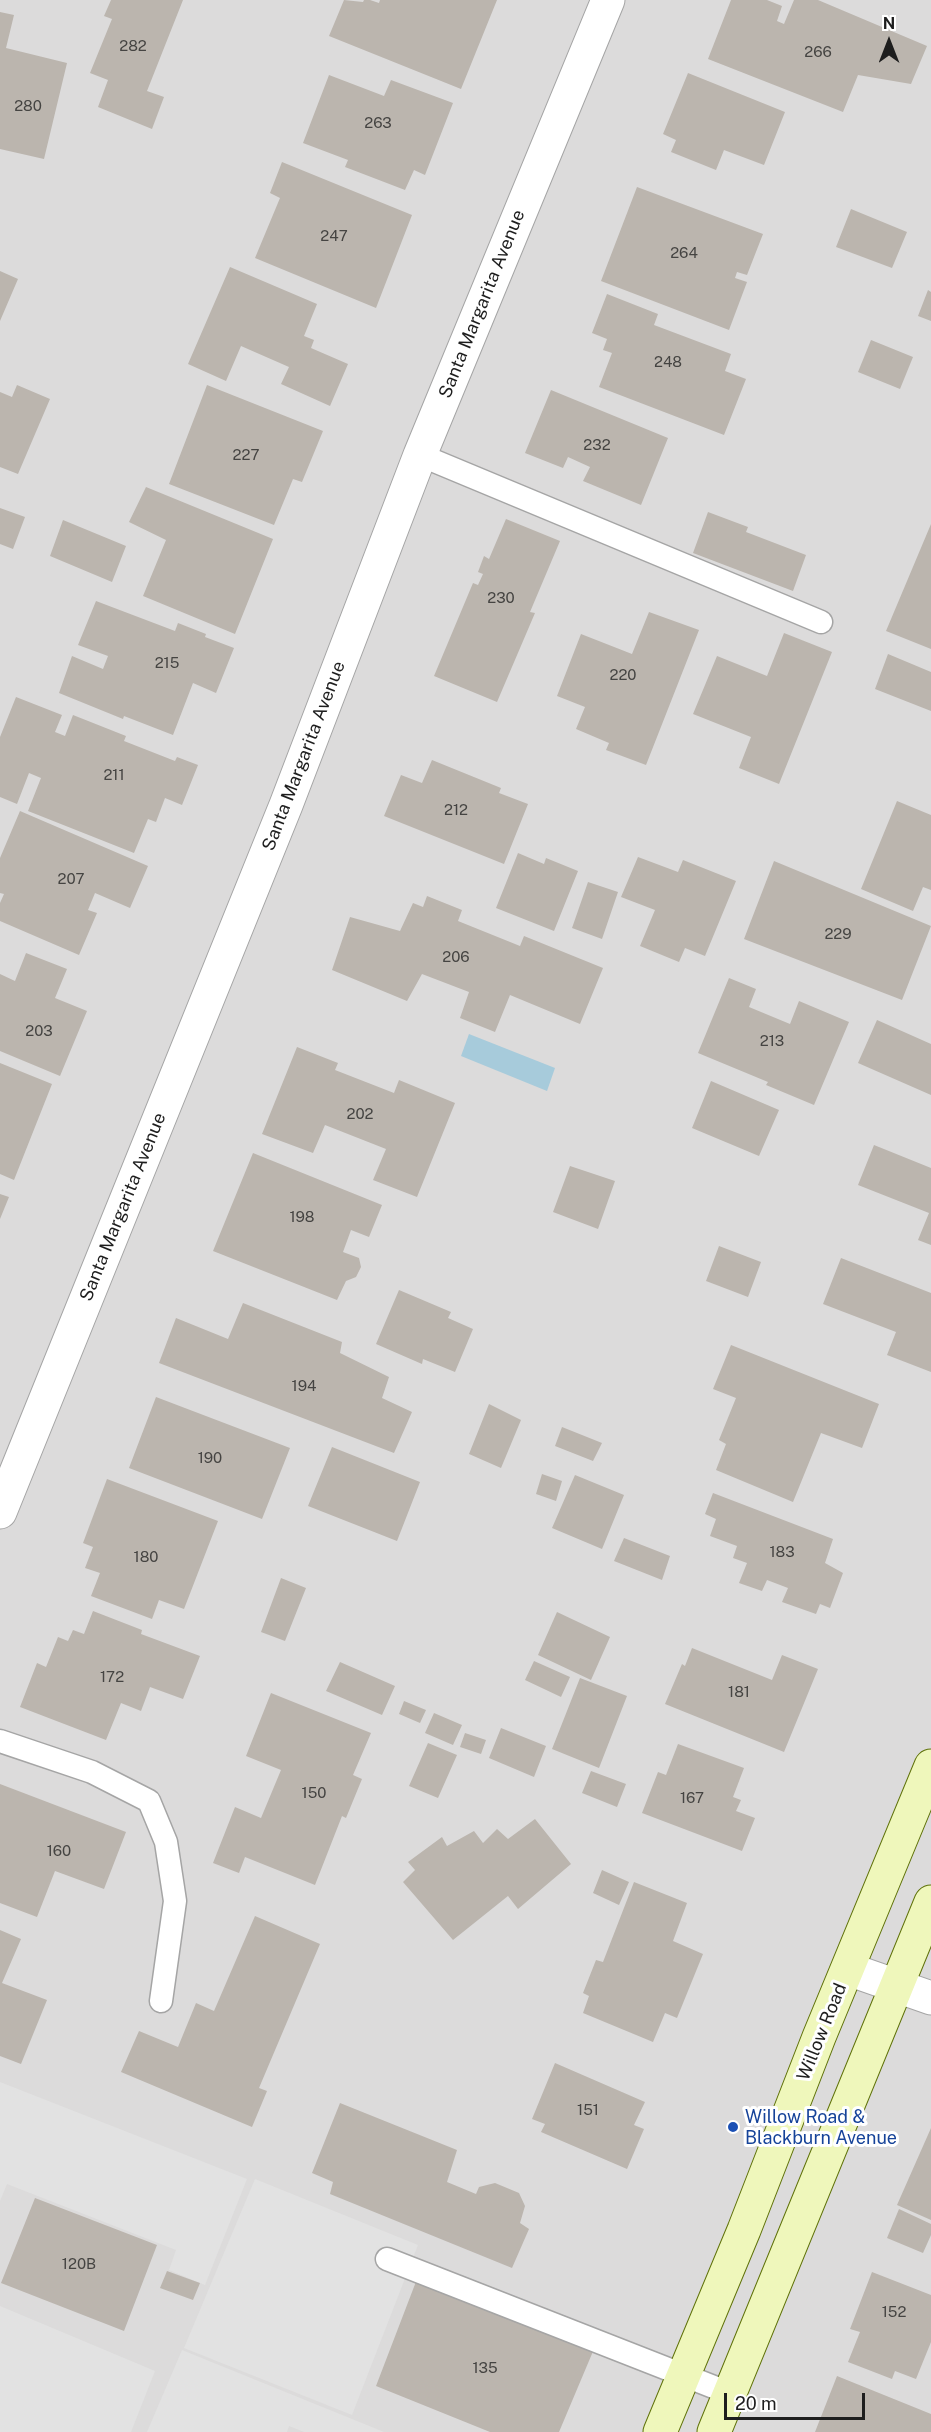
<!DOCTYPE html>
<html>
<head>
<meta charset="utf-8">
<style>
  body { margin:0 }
  #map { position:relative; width:931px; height:2432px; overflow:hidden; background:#efece5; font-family:"Public Sans",sans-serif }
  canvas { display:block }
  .north { position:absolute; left:859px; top:12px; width:60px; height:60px; -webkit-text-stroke:4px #fff; paint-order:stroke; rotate:0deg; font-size:16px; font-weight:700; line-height:24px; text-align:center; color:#1e1e1e }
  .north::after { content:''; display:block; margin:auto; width:21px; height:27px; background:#1e1e1e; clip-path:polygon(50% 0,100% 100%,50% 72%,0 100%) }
  .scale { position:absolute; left:724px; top:2393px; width:141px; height:27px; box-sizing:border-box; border:3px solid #1e1e1e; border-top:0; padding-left:8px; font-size:18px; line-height:21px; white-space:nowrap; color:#1e1e1e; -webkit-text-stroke:4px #fff; paint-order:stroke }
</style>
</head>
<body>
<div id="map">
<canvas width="931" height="2432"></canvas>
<div class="north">N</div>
<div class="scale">20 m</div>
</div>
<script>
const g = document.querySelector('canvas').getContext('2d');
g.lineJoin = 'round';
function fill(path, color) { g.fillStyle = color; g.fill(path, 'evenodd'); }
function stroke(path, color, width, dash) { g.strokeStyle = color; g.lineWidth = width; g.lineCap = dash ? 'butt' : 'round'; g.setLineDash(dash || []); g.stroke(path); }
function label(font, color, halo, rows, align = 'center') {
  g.font = font + ' "Public Sans",sans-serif'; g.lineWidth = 6; g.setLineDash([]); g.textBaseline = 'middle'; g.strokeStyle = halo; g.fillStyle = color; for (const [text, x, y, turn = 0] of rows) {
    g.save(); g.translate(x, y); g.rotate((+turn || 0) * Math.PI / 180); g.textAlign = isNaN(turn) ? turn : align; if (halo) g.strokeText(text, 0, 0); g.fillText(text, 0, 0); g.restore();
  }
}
fill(new Path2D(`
  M 0,0 L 931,0 L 931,2432 L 0,2432 Z`), '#dcdbdb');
fill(new Path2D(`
  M 0,2082 L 247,2179 L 205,2285 L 169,2270 L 176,2250 L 7,2184 L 0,2201 Z
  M 255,2179 L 418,2245 L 352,2415 L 184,2348 Z
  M 0,2306 L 155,2371 L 131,2432 L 0,2432 Z
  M 182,2350 L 384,2432 L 304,2432 L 289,2426 L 287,2432 L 147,2432 Z`), '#e2e2e2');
fill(new Path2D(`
  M 469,1034 L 555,1068 L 547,1091 L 461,1056 Z`), '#a7cbdb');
fill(new Path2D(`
  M 111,0 L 183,0 L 147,91 L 164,97 L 152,129 L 98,107 L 108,80 L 90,73 L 112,19 L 104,16 Z
  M 344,0 L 363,2 L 364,0 L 370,0 L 379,3 L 380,0 L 497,0 L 461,89 L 329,36 Z
  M 731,0 L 767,0 L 782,6 L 777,21 L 784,24 L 794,0 L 818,0 L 927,46 L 911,84 L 858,75 L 843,112 L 708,59 Z
  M 0,12 L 14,15 L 6,48 L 67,63 L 44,159 L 0,149 Z
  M 688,73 L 785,112 L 764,165 L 724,150 L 716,170 L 671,152 L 676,140 L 663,134 Z
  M 329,75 L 384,96 L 391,80 L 453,103 L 425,175 L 414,170 L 405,190 L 345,167 L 348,160 L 303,143 Z
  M 282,162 L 412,215 L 376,308 L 255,258 L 280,198 L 270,193 Z
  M 637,187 L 763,234 L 747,275 L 737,272 L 735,278 L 747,282 L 729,330 L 601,281 Z
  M 851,209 L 907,232 L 892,268 L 836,247 Z
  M 230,267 L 317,304 L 304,336 L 314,340 L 311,348 L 348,364 L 330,406 L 281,384 L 289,367 L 241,346 L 226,381 L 188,364 Z
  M 0,271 L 18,279 L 0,321 Z
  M 928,290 L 931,292 L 931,321 L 918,316 Z
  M 607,294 L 658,314 L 654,325 L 731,354 L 725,371 L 746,379 L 724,435 L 599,387 L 612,353 L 603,350 L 607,339 L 592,333 Z
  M 871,340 L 913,357 L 900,389 L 858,372 Z
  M 17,385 L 50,399 L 18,474 L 0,467 L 0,392 L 12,397 Z
  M 207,385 L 323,431 L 302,482 L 293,479 L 274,525 L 169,484 Z
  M 551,390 L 668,438 L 641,505 L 583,481 L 590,467 L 568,457 L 563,468 L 525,453 Z
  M 146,487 L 273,539 L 235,634 L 143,596 L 166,540 L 129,522 Z
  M 0,508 L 25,517 L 13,549 L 0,544 Z
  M 708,512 L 748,527 L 746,532 L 806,555 L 793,591 L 693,553 Z
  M 506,519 L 560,541 L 530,612 L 535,613 L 497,702 L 434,676 L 473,583 L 478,585 L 483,574 L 478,572 L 484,556 L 489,559 Z
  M 63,520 L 126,546 L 112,582 L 50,556 Z
  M 931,524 L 931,649 L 886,631 Z
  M 96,601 L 175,631 L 178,623 L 206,634 L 205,637 L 234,648 L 216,693 L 193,683 L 173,735 L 124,716 L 123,719 L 59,693 L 72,656 L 103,669 L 108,656 L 78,645 Z
  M 649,612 L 699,630 L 646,765 L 606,750 L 609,743 L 576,729 L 585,707 L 557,696 L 581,634 L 632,654 Z
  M 784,633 L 832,652 L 779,784 L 739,768 L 751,737 L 693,714 L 717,656 L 767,676 Z
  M 888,654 L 931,672 L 931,711 L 875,689 Z
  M 16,697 L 62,715 L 55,732 L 65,736 L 73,715 L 126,736 L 124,741 L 175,761 L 177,757 L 198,765 L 182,805 L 165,798 L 156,822 L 148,819 L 134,853 L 28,811 L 41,778 L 29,773 L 17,804 L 0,797 L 0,737 Z
  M 432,760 L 501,788 L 499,793 L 528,804 L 504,864 L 384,816 L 401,775 L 422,783 Z
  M 897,801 L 931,815 L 931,890 L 923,887 L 913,911 L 861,889 Z
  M 20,811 L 148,866 L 130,908 L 95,893 L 88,910 L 97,913 L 79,955 L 0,921 L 0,903 L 4,894 L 0,893 L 0,858 Z
  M 518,853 L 544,864 L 546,858 L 578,871 L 554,931 L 496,908 Z
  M 638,857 L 678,872 L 683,860 L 736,881 L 705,956 L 685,948 L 679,962 L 640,946 L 655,910 L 621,897 Z
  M 774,861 L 931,926 L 902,1000 L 744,939 Z
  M 588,882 L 618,892 L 602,939 L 572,928 Z
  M 427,896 L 462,910 L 458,921 L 520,946 L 524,936 L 603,968 L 580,1024 L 510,995 L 495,1032 L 460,1018 L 469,992 L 422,974 L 407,1001 L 332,970 L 350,917 L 400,931 L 413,903 L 423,907 Z
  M 26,953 L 67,969 L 55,998 L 87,1011 L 60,1076 L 0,1051 L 0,974 L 15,981 Z
  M 729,978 L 756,989 L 749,1007 L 790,1024 L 799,1001 L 849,1022 L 814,1105 L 766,1085 L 768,1082 L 698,1053 Z
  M 877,1020 L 931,1044 L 931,1095 L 858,1063 Z
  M 297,1047 L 338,1063 L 335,1070 L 394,1093 L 399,1080 L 455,1103 L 417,1197 L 373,1180 L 386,1149 L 325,1125 L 313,1153 L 262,1134 Z
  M 0,1063 L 52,1084 L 14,1180 L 0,1174 Z
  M 711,1081 L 779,1110 L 759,1156 L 692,1128 Z
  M 874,1145 L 931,1168 L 931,1245 L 918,1240 L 929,1213 L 858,1185 Z
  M 253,1153 L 382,1205 L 369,1237 L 351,1230 L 343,1252 L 359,1258 L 361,1267 L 356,1277 L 346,1281 L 337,1300 L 213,1251 Z
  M 570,1166 L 615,1181 L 598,1229 L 553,1212 Z
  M 0,1194 L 9,1197 L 0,1219 Z
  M 719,1246 L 761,1262 L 748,1297 L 706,1281 Z
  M 841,1258 L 931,1293 L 931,1372 L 887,1355 L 896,1332 L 823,1304 Z
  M 399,1290 L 451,1312 L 448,1318 L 473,1329 L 455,1372 L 423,1359 L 422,1364 L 376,1344 Z
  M 243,1303 L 342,1342 L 340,1353 L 389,1377 L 382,1398 L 412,1412 L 394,1453 L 159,1363 L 176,1318 L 228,1339 Z
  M 731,1345 L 879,1404 L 862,1448 L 821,1433 L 793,1502 L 716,1470 L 726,1444 L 719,1440 L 736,1398 L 713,1389 Z
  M 156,1397 L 290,1448 L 262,1519 L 129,1468 Z
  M 489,1404 L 521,1420 L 501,1468 L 469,1454 Z
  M 562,1427 L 602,1443 L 593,1461 L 555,1446 Z
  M 332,1447 L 420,1482 L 397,1541 L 308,1506 Z
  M 542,1474 L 562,1481 L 556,1501 L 536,1494 Z
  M 575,1475 L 624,1495 L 602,1549 L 552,1528 Z
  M 107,1479 L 218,1521 L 184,1609 L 159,1600 L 152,1619 L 91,1596 L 100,1573 L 85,1568 L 93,1547 L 83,1543 Z
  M 713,1493 L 833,1539 L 825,1563 L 843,1573 L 830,1608 L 820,1604 L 816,1614 L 782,1602 L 788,1588 L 767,1580 L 762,1591 L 739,1583 L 747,1563 L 733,1558 L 737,1546 L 710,1536 L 716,1519 L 705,1514 Z
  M 624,1538 L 670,1556 L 662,1580 L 614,1561 Z
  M 281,1578 L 306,1588 L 285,1641 L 261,1632 Z
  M 93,1611 L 142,1630 L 141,1634 L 200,1656 L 183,1699 L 150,1687 L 141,1711 L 121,1703 L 106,1740 L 20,1707 L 37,1663 L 46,1667 L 58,1637 L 68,1641 L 73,1630 L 84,1634 Z
  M 557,1612 L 610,1637 L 591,1680 L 538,1655 Z
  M 692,1648 L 772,1680 L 782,1655 L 818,1669 L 784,1752 L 665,1704 L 682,1664 L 685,1666 Z
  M 534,1661 L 570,1677 L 561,1697 L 525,1680 Z
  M 340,1662 L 395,1686 L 382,1715 L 326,1691 Z
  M 580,1678 L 627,1696 L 599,1768 L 552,1749 Z
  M 271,1693 L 371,1733 L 353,1775 L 362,1779 L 346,1818 L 342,1816 L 315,1885 L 245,1857 L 239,1873 L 213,1863 L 235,1807 L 261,1818 L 281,1770 L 246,1756 Z
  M 404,1701 L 426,1710 L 420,1723 L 399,1714 Z
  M 434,1713 L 462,1725 L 453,1745 L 425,1733 Z
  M 501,1728 L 546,1746 L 534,1777 L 489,1758 Z
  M 465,1733 L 486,1740 L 481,1754 L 460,1747 Z
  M 428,1743 L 457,1755 L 438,1798 L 409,1786 Z
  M 678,1744 L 744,1768 L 733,1797 L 741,1800 L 736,1811 L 755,1818 L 742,1851 L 642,1813 L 658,1772 L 666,1775 Z
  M 591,1771 L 626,1784 L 617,1807 L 582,1793 Z
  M 0,1784 L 126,1832 L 104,1889 L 55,1871 L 37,1917 L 0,1903 Z
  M 535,1819 L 571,1864 L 518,1909 L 508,1896 L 453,1940 L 403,1882 L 415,1870 L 408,1862 L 442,1837 L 447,1846 L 474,1831 L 483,1843 L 497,1829 L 508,1839 Z
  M 602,1870 L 629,1882 L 619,1905 L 593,1893 Z
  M 634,1882 L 687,1903 L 673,1941 L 703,1954 L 677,2018 L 665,2013 L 653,2042 L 583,2013 L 589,1996 L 583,1993 L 596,1960 L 603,1962 Z
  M 255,1916 L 320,1944 L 259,2088 L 267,2091 L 252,2127 L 121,2072 L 139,2031 L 178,2047 L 196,2003 L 214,2011 Z
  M 0,1930 L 21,1939 L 2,1983 L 47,2000 L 21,2064 L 0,2056 Z
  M 555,2063 L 645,2102 L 634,2125 L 644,2129 L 627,2169 L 541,2132 L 545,2124 L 532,2119 Z
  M 340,2103 L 457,2150 L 447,2182 L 476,2194 L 479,2187 L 495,2183 L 519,2193 L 525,2206 L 520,2223 L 529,2229 L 512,2268 L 330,2194 L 333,2182 L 312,2173 Z
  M 931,2128 L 931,2220 L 897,2205 Z
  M 35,2198 L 157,2245 L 124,2331 L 1,2283 Z
  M 899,2209 L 931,2224 L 931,2235 L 923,2253 L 887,2238 Z
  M 167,2271 L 200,2283 L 193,2300 L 160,2288 Z
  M 872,2272 L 931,2295 L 931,2342 L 916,2379 L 895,2371 L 892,2379 L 848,2362 L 860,2332 L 850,2329 Z
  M 417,2279 L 594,2349 L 559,2432 L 490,2432 L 376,2386 Z
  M 837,2376 L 931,2414 L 931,2432 L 815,2432 Z`), '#bbb5ae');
const service = new Path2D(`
  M 420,455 L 821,622
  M 0,1741 L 92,1772 L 149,1801 L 166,1842 L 175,1901 L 161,2001
  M 387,2259 L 729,2393`);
const minor = new Path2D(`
  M 0,1512 L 286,805 L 420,455 L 608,0
  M 848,1969 L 931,1998`);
const secondary = new Path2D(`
  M 660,2432 L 744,2230 L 819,2037 L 931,1766
  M 714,2432 L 931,1902`);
stroke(service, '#a5a5a5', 25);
stroke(minor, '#a5a5a5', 35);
stroke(secondary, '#5f7209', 35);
stroke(service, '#fff', 22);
stroke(minor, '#fff', 33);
stroke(secondary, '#eff7bb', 33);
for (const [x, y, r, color] of [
  [733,2127,6,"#1a4fb4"]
]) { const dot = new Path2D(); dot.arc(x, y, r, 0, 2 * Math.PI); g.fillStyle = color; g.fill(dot); stroke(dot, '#fff', 2); }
label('15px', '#454442', null, [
  ["282",133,46],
  ["266",818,52],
  ["280",28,106],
  ["263",378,123],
  ["247",334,236],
  ["264",684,253],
  ["248",668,362],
  ["232",597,445],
  ["227",246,455],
  ["230",501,598],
  ["215",167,663],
  ["220",623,675],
  ["211",114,775],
  ["212",456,810],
  ["207",71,879],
  ["229",838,934],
  ["206",456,957],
  ["203",39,1031],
  ["213",772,1041],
  ["202",360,1114],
  ["198",302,1217],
  ["194",304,1386],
  ["190",210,1458],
  ["183",782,1552],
  ["180",146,1557],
  ["172",112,1677],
  ["181",739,1692],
  ["150",314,1793],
  ["167",692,1798],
  ["160",59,1851],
  ["151",588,2110],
  ["120B",79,2264],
  ["152",894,2312],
  ["135",485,2368]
]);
label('18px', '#1e1e1e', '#fff', [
  ["Santa Margarita Avenue",482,304,-68],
  ["Santa Margarita Avenue",304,756,-69],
  ["Santa Margarita Avenue",123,1207,-68],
  ["Willow Road",822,2032,-68]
]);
label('18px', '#164399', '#fff', [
  ["Willow Road &",745,2117],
  ["Blackburn Avenue",745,2138]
], 'left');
</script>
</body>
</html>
